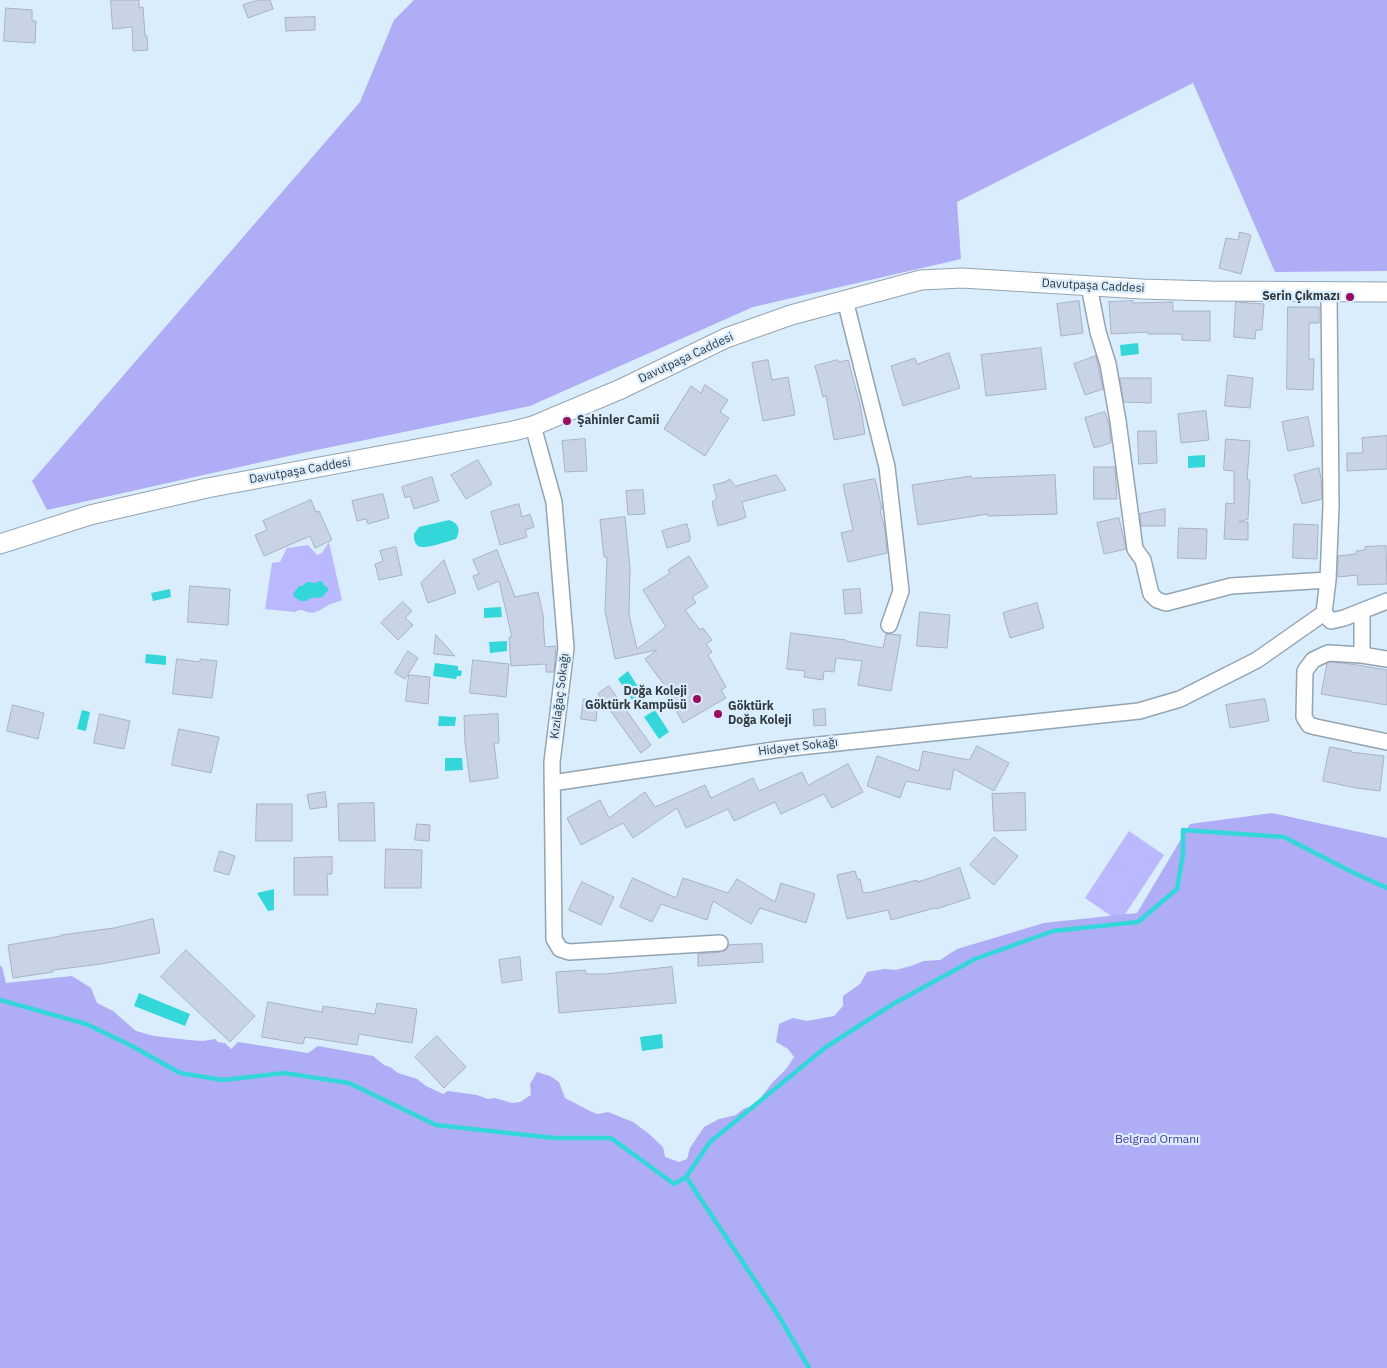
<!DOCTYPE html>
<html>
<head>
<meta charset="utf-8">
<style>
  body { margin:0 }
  canvas { display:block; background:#daedfc }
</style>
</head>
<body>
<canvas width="1387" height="1368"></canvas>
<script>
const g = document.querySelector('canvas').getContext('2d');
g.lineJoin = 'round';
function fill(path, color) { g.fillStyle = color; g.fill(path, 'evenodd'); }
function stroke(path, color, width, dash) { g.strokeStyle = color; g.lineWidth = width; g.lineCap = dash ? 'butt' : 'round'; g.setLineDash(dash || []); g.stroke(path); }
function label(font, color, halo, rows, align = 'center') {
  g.font = font + ' "IBM Plex Sans",sans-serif'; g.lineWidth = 4.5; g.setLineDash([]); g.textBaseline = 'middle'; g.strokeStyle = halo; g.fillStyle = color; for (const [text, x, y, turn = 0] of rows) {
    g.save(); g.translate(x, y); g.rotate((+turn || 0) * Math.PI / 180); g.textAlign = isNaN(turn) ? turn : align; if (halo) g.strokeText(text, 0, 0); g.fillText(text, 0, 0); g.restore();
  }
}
fill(new Path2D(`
  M 329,542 L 342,600 C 338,602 334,603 330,604 C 325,607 320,611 315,612 C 305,615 304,606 295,612 L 265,609 L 272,563 L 280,562 L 287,548 L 308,545 L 317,555 L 322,553 Z
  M 1129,831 L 1164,855 L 1120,922 L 1085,898 Z`), '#bab8fe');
fill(new Path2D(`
  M 414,0 L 1387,0 L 1387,271 L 1275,272 L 1193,83 L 957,202 L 961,259 L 753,307 L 530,406 L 302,453 L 47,510 L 32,481 L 360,102 L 394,20 Z
  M 1272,813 L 1387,838 L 1387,1368 L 0,1368 L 0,965 L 2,967 L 6,983 L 72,976 L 91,988 L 97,1003 L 113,1011 L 136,1031 L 154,1036 L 189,1040 L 203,1041 L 215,1039 L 218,1042 L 225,1043 L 231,1049 L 238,1042 L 308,1053 L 318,1046 L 373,1056 L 384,1065 L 390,1067 L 398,1073 L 417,1079 L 426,1086 L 443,1094 L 448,1091 L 477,1095 L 488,1099 L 495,1098 L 512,1103 L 520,1102 L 531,1095 L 530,1084 L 537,1072 L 550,1076 L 559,1082 L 565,1098 L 592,1112 L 598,1114 L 608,1112 L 633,1122 L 648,1133 L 663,1147 L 665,1157 L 679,1162 L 687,1159 L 690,1148 L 704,1127 L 719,1119 L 736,1115 L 743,1109 L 752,1106 L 759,1100 L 772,1083 L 787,1068 L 794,1057 L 788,1049 L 776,1042 L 779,1024 L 793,1018 L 807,1021 L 834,1016 L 843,1006 L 843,996 L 860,984 L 867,972 L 885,969 L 895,970 L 911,966 L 924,961 L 940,960 L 957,949 L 1044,923 L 1137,913 L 1190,824 Z`), '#afadf5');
fill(new Path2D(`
  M 1138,343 L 1139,354 L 1121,356 L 1120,345 Z
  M 1205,455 L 1205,467 L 1188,468 L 1188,456 Z
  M 449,520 C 459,523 461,530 456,539 C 448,541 425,550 418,546 C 414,543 414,538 414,534 L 419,527 Z
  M 320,581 L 323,582 L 323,585 C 327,586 328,587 328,591 L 326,592 L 323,597 L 317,598 L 317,597 L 308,599 L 307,601 L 301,601 L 294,597 L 293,594 L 299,586 L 302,586 L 307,582 L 315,583 Z
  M 170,589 L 171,597 L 153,601 L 151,593 Z
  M 501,607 L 502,617 L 484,618 L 484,608 Z
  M 507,641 L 507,651 L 490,653 L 489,642 Z
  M 146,654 L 166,656 L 166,665 L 145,663 Z
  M 435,663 L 458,666 L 458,670 L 462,671 L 461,676 L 457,676 L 456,679 L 433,676 Z
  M 628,671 L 642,693 L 632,700 L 618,679 Z
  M 82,710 L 90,712 L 86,731 L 77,729 Z
  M 655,710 L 669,732 L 659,739 L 644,717 Z
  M 439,716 L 456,717 L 455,726 L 438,726 Z
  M 445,758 L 462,758 L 463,770 L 445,771 Z
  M 274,889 L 274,910 L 268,911 L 257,893 Z
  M 139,993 L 190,1014 L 185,1026 L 134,1006 Z
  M 662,1034 L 663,1048 L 642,1051 L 640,1037 Z`), '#33d7d9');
stroke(new Path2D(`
  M 0,1000 L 86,1024 L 130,1045 L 180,1073 L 223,1080 L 284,1073 L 349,1083 L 436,1125 L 554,1138 L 611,1138 L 674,1184 L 686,1177 L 710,1142 L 826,1047 L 893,1004 L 975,959 L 1053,931 L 1138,922 L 1177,889 L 1183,854 L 1183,830 L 1284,837 L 1352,872 L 1387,888
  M 686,1177 L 780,1318 L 809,1368`), '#33d7d9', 4.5);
const building = new Path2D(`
  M 111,0 L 139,0 L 139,8 L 143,7 L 145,36 L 147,36 L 148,50 L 133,51 L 132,27 L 113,29 Z
  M 259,0 L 270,0 L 273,9 L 248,18 L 243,5 Z
  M 6,8 L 32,10 L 32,21 L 36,21 L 35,43 L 4,41 Z
  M 315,17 L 315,30 L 286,31 L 285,18 Z
  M 1240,232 L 1251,235 L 1241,274 L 1219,268 L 1226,238 L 1238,240 Z
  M 1079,301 L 1083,333 L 1061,336 L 1057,304 Z
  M 1133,301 L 1133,303 L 1173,302 L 1173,311 L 1210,311 L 1210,341 L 1182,340 L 1182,334 L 1148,334 L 1148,332 L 1111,334 L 1109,302 Z
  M 1236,302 L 1264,304 L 1262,330 L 1256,330 L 1255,339 L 1234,337 Z
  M 1288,307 L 1319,307 L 1319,323 L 1309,323 L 1309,359 L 1314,359 L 1313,390 L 1287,389 Z
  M 1041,348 L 1046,389 L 986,396 L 981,355 Z
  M 949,353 L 960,388 L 903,406 L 891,366 L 915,358 L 917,364 Z
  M 1096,356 L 1103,389 L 1085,395 L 1074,364 Z
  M 768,360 L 772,380 L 788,377 L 795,415 L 763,421 L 752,363 Z
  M 838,360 L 839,362 L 848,360 L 860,404 L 865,434 L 834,440 L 826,396 L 823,397 L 815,366 Z
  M 1228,375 L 1253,378 L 1250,408 L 1225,406 Z
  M 1120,378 L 1151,378 L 1151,403 L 1124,402 Z
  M 705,385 L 728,400 L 720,412 L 729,418 L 705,456 L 664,429 L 691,386 L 701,393 Z
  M 1206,411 L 1209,440 L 1181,443 L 1178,414 Z
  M 1105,412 L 1109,424 L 1111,443 L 1094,448 L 1085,418 Z
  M 1308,417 L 1314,446 L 1288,451 L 1282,422 Z
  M 1138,431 L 1156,431 L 1157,463 L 1139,464 Z
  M 1387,436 L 1387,469 L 1347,471 L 1347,453 L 1363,453 L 1362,438 Z
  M 585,439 L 587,471 L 565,472 L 562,441 Z
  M 1226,439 L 1250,441 L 1247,480 L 1250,480 L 1248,519 L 1239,522 L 1248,522 L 1248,540 L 1224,539 L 1226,503 L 1234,504 L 1234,471 L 1224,470 Z
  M 478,460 L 492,484 L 466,499 L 451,475 Z
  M 1094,467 L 1115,467 L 1117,499 L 1094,499 Z
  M 1319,468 L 1321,478 L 1322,499 L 1302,504 L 1294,475 Z
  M 776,475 L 786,490 L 742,502 L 746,517 L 742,519 L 718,526 L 712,502 L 717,498 L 713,485 L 725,482 L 730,479 L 735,486 Z
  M 1055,475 L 1057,514 L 988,516 L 988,514 L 918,525 L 912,485 L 971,476 L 972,478 Z
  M 432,477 L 439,501 L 414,509 L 410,496 L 405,498 L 402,487 Z
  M 875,479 L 882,509 L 880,510 L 885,529 L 887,553 L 848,562 L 841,533 L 853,530 L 843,485 Z
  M 643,490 L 645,514 L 628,515 L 626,491 Z
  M 383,494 L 389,518 L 368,524 L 366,519 L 357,521 L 352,501 Z
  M 311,500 L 316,512 L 319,511 L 332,540 L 315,548 L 310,536 L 264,556 L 255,535 L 267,530 L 263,521 Z
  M 519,504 L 522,517 L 530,514 L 534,527 L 525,530 L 527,537 L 500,545 L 491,512 Z
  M 1165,509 L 1165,526 L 1141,526 L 1140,514 Z
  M 625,517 L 630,568 L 629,614 L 637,649 L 666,627 L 643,590 L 670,573 L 668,570 L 689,556 L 708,587 L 692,597 L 696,603 L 685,610 L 700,630 L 703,628 L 712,640 L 706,644 L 712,652 L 708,655 L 726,687 L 721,690 L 726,698 L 683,723 L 665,692 L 668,690 L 645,659 L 657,650 L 615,659 L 605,611 L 607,557 L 604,557 L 600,520 Z
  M 1119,518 L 1126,549 L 1104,554 L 1097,523 Z
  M 687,524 L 690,536 L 690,541 L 667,548 L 662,531 Z
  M 1294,524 L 1318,525 L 1317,559 L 1293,558 Z
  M 1179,528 L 1207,529 L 1206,559 L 1178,558 Z
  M 1386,546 L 1387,584 L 1358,585 L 1357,575 L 1338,577 L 1338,556 L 1356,554 L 1356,551 L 1365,550 L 1365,547 Z
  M 396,547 L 402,575 L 379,580 L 375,564 L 383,561 L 380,551 Z
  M 497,550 L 515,597 L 538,592 L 544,620 L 543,620 L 545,647 L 556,646 L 554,672 L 546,672 L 546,664 L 511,666 L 509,637 L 512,637 L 499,581 L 478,590 L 473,576 L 479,574 L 473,560 Z
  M 444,560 L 456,593 L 428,603 L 421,583 Z
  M 190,586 L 230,589 L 228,625 L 188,622 Z
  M 860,589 L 862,613 L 845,614 L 843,590 Z
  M 403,602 L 412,611 L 405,618 L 413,625 L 398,640 L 381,623 Z
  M 1037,603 L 1044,628 L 1010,638 L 1003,613 Z
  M 920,612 L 950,615 L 947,648 L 917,646 Z
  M 791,633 L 846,640 L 846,641 L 883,648 L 886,634 L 901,635 L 891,691 L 858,685 L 862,661 L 836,658 L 834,672 L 824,671 L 823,680 L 804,677 L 805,671 L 787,669 Z
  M 436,635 L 455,656 L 434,654 Z
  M 408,651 L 418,658 L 405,679 L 395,673 Z
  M 177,659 L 200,662 L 200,659 L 217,661 L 212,698 L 173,694 Z
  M 473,660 L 509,664 L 506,697 L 470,693 Z
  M 1330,662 L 1351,664 L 1387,670 L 1387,705 L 1321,694 L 1327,664 Z
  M 409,675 L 430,677 L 428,704 L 406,701 Z
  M 609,686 L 651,745 L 641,753 L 598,694 Z
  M 584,699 L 598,701 L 596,721 L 581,719 Z
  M 1265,699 L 1269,721 L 1230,728 L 1226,705 Z
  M 13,705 L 44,713 L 38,739 L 7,731 Z
  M 825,709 L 826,725 L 814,726 L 813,710 Z
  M 100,714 L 130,721 L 124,749 L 94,743 Z
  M 498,714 L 499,743 L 494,743 L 498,778 L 470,782 L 465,742 L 464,716 Z
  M 179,729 L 219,737 L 211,773 L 172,765 Z
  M 977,746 L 1009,763 L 994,791 L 954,769 L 950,790 L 906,781 L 900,798 L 867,786 L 877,756 L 919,771 L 923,751 L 969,760 Z
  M 1330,747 L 1352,751 L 1351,752 L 1384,756 L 1380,791 L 1356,788 L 1323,781 Z
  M 848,764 L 863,792 L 832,808 L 824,794 L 781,814 L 775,802 L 734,821 L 728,809 L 686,828 L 677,808 L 633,838 L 623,823 L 581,845 L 567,818 L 600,800 L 609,818 L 645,792 L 655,807 L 705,785 L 711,798 L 753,778 L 759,791 L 802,772 L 808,785 Z
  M 325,792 L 327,807 L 310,809 L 307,795 Z
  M 1025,793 L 1026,830 L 994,831 L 992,794 Z
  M 374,803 L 375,841 L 339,841 L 338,804 Z
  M 257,804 L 292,804 L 292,841 L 256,841 Z
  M 417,824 L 430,825 L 429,841 L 415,840 Z
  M 994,837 L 1018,856 L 994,885 L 970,865 Z
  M 386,849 L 422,850 L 421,888 L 385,888 Z
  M 220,851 L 235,856 L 229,875 L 214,871 Z
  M 332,857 L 332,874 L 327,874 L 328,895 L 294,895 L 294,858 Z
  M 960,868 L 970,898 L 936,909 L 935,908 L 891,920 L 888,910 L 847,919 L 837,875 L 855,871 L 858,880 L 860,879 L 863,893 L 872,892 L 917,880 L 917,882 Z
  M 633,878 L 676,898 L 683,878 L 728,893 L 737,879 L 775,902 L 781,883 L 815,894 L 806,923 L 760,908 L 751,924 L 713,901 L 707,920 L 661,904 L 652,922 L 620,907 Z
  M 582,882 L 614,897 L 601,925 L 569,910 Z
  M 153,919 L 160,953 L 101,964 L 53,970 L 53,972 L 13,978 L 8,945 L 61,936 L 61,935 L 114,928 Z
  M 762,944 L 763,962 L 698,966 L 698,954 L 721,952 L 726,950 L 729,945 Z
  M 186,950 L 255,1016 L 230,1042 L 161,977 Z
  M 520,957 L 522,980 L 502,983 L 499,960 Z
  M 672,967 L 676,1003 L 559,1013 L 556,972 L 585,970 L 586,974 L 605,974 Z
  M 268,1002 L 322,1012 L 323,1006 L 375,1014 L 377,1003 L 417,1009 L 412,1043 L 359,1034 L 357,1045 L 305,1037 L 303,1044 L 262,1037 Z
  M 437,1036 L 466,1067 L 444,1088 L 415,1057 Z`);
fill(building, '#c9d3e6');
stroke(building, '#a9b2c5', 1);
const minor = new Path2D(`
  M 1089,286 L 1098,332 L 1108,364 L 1118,421 L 1135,549 L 1143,560 L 1151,594 L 1157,600 L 1166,603 L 1231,586 L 1328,580
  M 1329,292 L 1331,506 L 1328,580 L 1324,613 L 1331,621 L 1344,618 L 1387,601
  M 845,300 L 887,467 L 901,591 L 889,625
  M 533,426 L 554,502 L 566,648 L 552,762 L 554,939 L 560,949 L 569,952 L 720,943
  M 1362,611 L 1362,655 L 1387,659
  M 1362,655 L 1328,653 L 1313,660 L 1305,671 L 1304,717 L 1309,725 L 1316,727 L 1387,742
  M 552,783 L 781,749 L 1139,711 L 1180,699 L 1257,660 L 1324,613`);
const tertiary = new Path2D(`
  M 0,544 L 90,515 L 207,488 L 513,431 L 533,426 L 621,389 L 726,338 L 791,315 L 921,280 L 962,278 L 1142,289 L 1210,291 L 1387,292`);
stroke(minor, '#93a4b2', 18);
stroke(tertiary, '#93a4b2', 21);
stroke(minor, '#fff', 15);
stroke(tertiary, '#fff', 19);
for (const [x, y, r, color] of [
  [1350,297,5,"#990d61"],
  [567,421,5,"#990d61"],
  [697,699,5,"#990d61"],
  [718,714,5,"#990d61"]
]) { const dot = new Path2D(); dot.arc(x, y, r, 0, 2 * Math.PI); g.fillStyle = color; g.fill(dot); stroke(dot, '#daedfc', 2); }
label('12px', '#323a3f', '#daedfc', [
  ["Davutpaşa Caddesi",1093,286,3],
  ["Davutpaşa Caddesi",686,358,-25],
  ["Davutpaşa Caddesi",300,471,-10],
  ["Kızılağaç Sokağı",560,696,-83],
  ["Hidayet Sokağı",798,747,-7]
]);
label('bold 12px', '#323a3f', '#daedfc', [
  ["Serin Çıkmazı",1340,297],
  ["Şahinler Camii",577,421,"left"],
  ["Doğa Koleji",687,692],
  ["Göktürk Kampüsü",687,706],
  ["Göktürk",728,707,"left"],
  ["Doğa Koleji",728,721,"left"]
], 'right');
label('12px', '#48379d', '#daedfc', [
  ["Belgrad Ormanı",1157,1140]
]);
</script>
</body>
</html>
